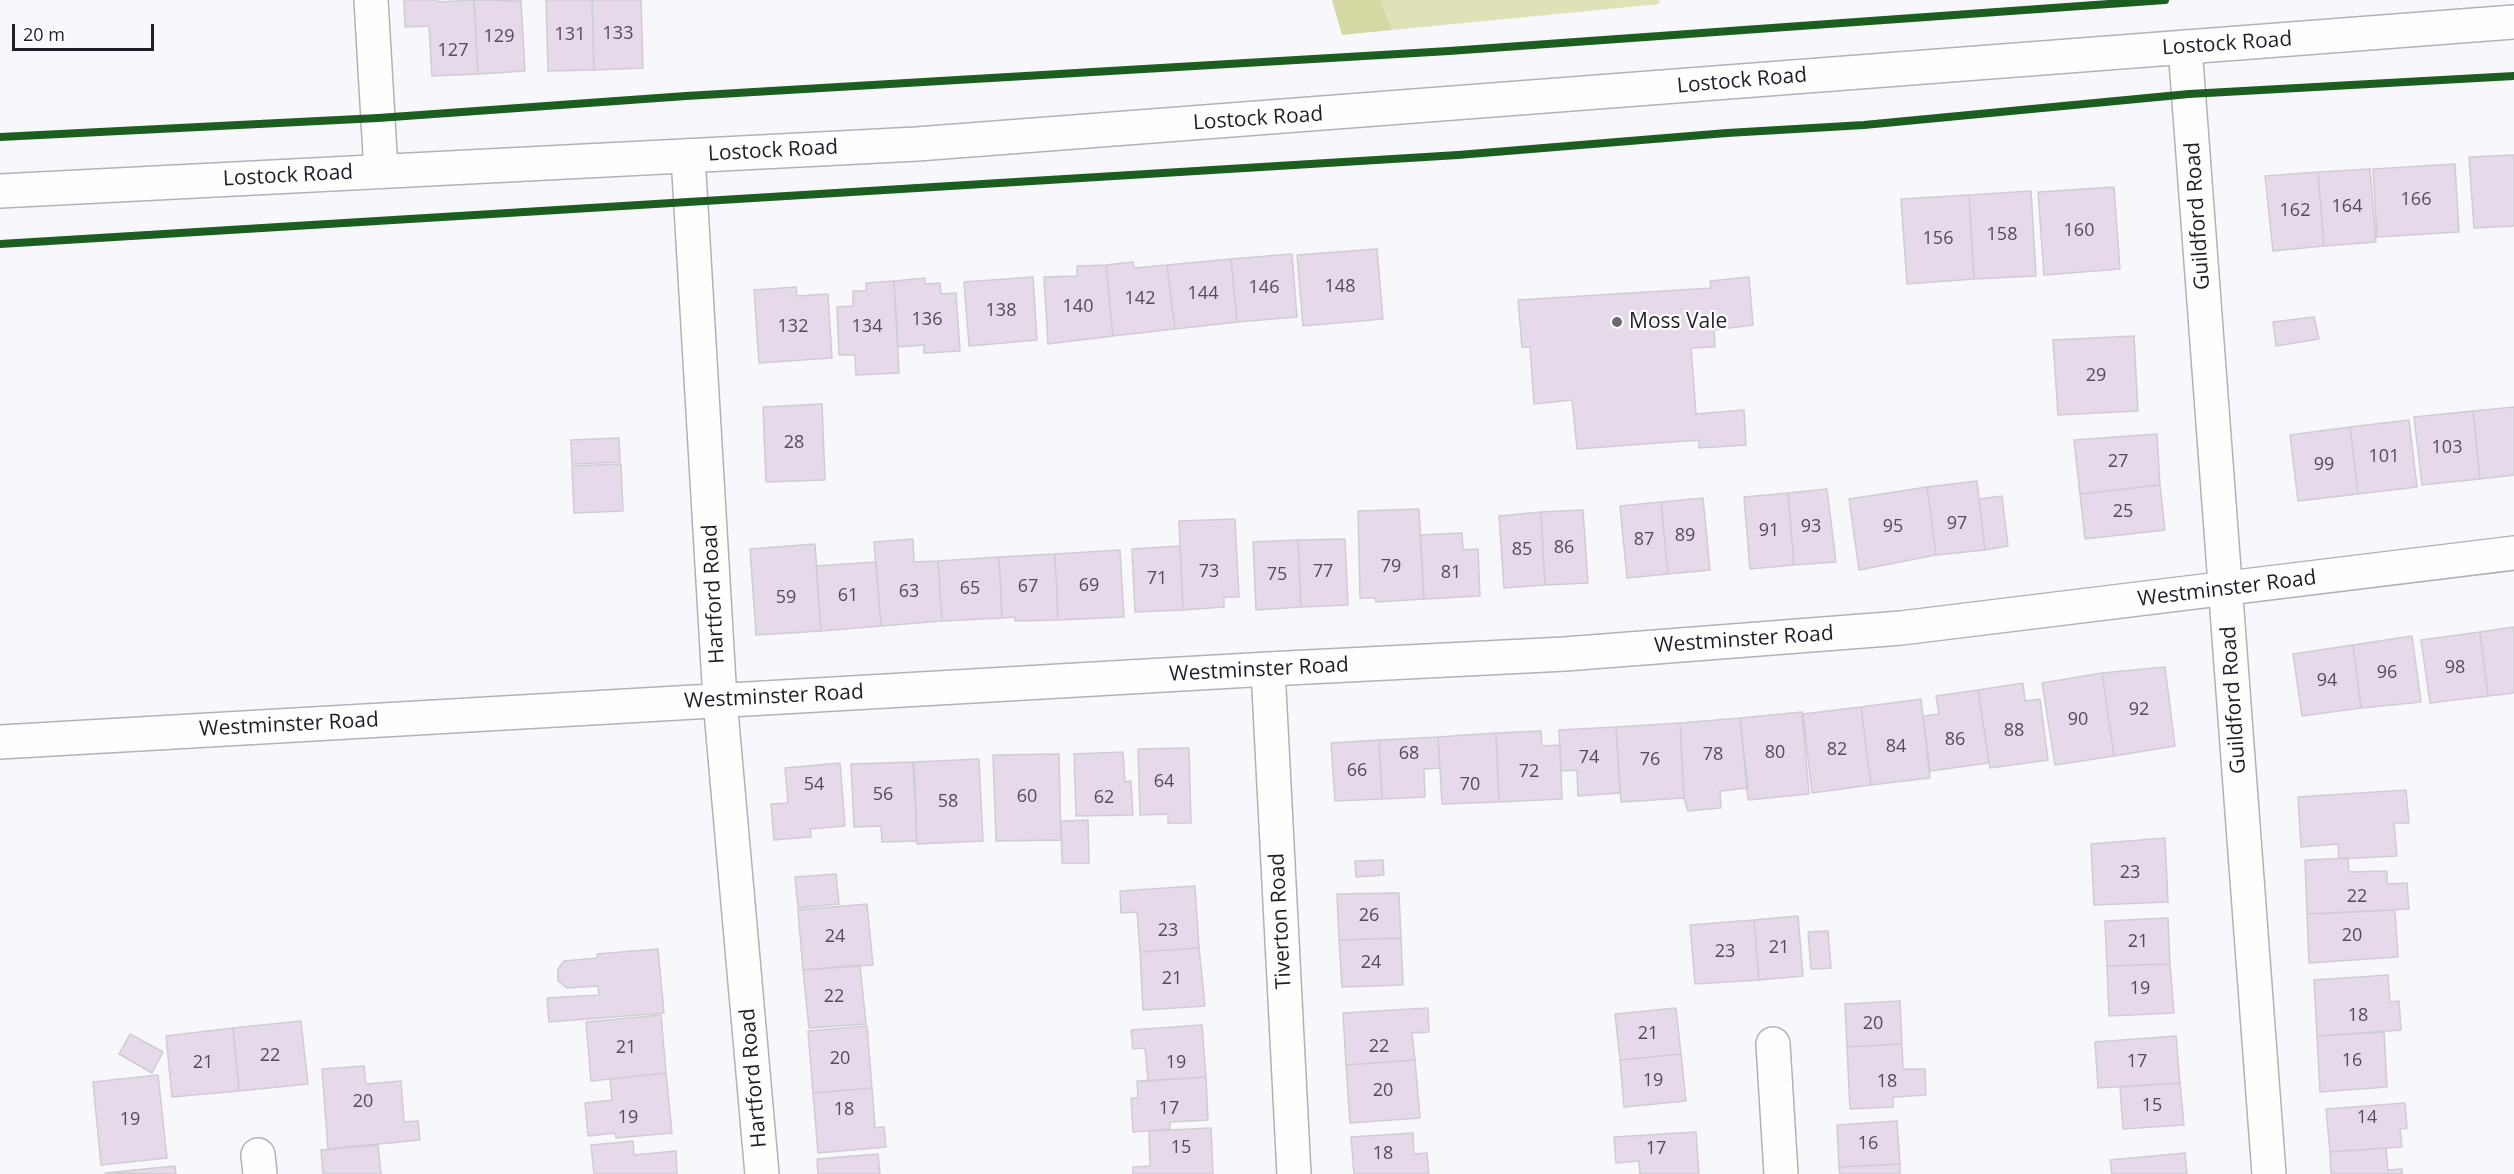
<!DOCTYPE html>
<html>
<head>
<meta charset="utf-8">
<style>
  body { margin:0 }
  #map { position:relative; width:2514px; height:1174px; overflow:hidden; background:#f8f7fc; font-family:"Open Sans",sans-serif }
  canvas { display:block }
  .scale { position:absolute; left:12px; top:24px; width:142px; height:27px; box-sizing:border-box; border:3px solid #211e28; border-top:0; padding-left:8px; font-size:18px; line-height:21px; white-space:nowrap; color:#211e28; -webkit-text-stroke:4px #fff; paint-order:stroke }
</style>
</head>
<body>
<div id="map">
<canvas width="2514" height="1174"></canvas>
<div class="scale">20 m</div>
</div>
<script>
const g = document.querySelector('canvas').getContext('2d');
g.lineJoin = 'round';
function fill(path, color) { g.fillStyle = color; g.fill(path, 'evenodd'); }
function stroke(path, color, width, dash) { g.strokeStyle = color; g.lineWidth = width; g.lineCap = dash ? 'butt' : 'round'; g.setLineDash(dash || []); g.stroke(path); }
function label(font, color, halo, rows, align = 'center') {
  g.font = font + ' "Open Sans",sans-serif'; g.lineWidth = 4.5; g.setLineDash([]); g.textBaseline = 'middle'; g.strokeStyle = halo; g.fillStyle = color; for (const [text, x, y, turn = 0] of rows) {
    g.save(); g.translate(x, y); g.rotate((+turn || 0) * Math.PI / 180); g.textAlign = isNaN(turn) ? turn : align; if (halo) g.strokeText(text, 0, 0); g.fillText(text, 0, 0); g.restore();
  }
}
fill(new Path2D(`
  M 1381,0 L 1659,0 L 1660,4 L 1392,30 Z`), '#dfe2b7');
fill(new Path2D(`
  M 1332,0 L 1381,0 L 1392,30 L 1342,35 Z`), '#d5d8a3');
const building = new Path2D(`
  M 404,0 L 438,0 L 438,2 L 474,0 L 478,74 L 432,76 L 429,26 L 405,27 Z
  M 474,0 L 521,1 L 525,71 L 478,74 Z
  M 546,0 L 592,0 L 594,70 L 548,71 Z
  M 592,0 L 641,0 L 643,68 L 594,70 Z
  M 2514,155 L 2514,226 L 2474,228 L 2469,157 Z
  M 2455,164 L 2459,232 L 2377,237 L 2373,169 Z
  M 2370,169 L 2376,242 L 2324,246 L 2318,172 Z
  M 2318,172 L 2324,246 L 2273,251 L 2265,176 Z
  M 2114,187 L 2120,269 L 2044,275 L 2038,192 Z
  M 2031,191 L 2036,276 L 1974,279 L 1969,195 Z
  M 1969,195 L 1974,279 L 1907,284 L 1901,199 Z
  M 1377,249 L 1383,319 L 1303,326 L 1297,255 Z
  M 1292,254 L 1297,317 L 1237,322 L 1231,259 Z
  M 1231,259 L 1237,322 L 1175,329 L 1167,265 Z
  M 1133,262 L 1134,268 L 1167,265 L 1175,329 L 1113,336 L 1106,265 Z
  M 1106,265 L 1113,336 L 1048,344 L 1044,277 L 1077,276 L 1077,266 Z
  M 1033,277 L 1037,340 L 969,346 L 964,282 Z
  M 1749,277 L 1753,325 L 1714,330 L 1715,347 L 1691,348 L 1696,414 L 1744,410 L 1746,445 L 1699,448 L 1699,440 L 1577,449 L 1572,400 L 1534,404 L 1530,347 L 1522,347 L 1518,300 L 1711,288 L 1710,281 Z
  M 925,278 L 925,284 L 940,283 L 941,294 L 956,293 L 960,351 L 924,353 L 924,345 L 898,347 L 894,281 Z
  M 894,281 L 899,373 L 856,375 L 855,355 L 839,355 L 837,307 L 853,306 L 853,291 L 866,291 L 866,283 Z
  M 796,287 L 797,296 L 828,294 L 832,358 L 759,363 L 754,290 Z
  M 2314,317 L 2319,339 L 2276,346 L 2273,322 Z
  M 2134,336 L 2138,411 L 2058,415 L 2053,340 Z
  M 822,404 L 825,480 L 766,482 L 763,407 Z
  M 2514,407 L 2514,475 L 2480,479 L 2473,411 Z
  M 2473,411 L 2480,479 L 2422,485 L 2414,417 Z
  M 2409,420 L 2417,487 L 2358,494 L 2350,427 Z
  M 2350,427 L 2358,494 L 2298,501 L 2290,435 Z
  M 2157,434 L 2160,485 L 2080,494 L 2074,440 Z
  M 619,438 L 620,462 L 572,464 L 571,440 Z
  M 621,464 L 623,511 L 574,513 L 572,466 Z
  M 1977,481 L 1985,550 L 1936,555 L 1927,487 Z
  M 2160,485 L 2165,530 L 2085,539 L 2080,494 Z
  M 1927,487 L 1936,555 L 1859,570 L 1849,499 Z
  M 1827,489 L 1836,562 L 1794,565 L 1788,493 Z
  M 1788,493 L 1794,565 L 1750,569 L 1744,497 Z
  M 2002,496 L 2008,546 L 1985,550 L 1979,499 Z
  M 1703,498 L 1710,570 L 1668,574 L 1661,502 Z
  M 1661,502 L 1668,574 L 1627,578 L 1620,506 Z
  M 1419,509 L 1424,599 L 1376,602 L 1375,598 L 1360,598 L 1358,511 Z
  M 1583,510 L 1588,583 L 1545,585 L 1541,512 Z
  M 1541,512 L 1545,585 L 1504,588 L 1499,516 Z
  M 1235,519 L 1239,597 L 1224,597 L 1224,607 L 1183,610 L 1179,521 Z
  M 1462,533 L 1463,550 L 1478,549 L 1480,596 L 1424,599 L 1420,535 Z
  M 913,539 L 914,562 L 938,561 L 942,621 L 881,626 L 874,542 Z
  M 1345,539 L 1348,605 L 1301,607 L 1298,540 Z
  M 1298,540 L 1301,607 L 1256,610 L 1253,542 Z
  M 815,544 L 821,631 L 756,635 L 750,549 Z
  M 1180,546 L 1183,610 L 1135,612 L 1132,549 Z
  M 1120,550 L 1124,617 L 1058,620 L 1055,554 Z
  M 1055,554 L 1058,620 L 1015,621 L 1015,617 L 1002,618 L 999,557 Z
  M 999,557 L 1002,618 L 942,621 L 938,561 Z
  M 876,562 L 881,626 L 821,631 L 816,566 Z
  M 2514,627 L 2514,693 L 2488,696 L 2480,632 Z
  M 2480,632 L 2488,696 L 2430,703 L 2421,640 Z
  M 2412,636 L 2421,702 L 2361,708 L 2353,645 Z
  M 2353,645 L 2361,708 L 2302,716 L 2293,654 Z
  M 2165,667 L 2175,746 L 2114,756 L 2102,673 Z
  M 2102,673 L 2114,756 L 2055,765 L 2042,683 Z
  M 2023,683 L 2025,701 L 2040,699 L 2048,760 L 1990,768 L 1978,690 Z
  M 1978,690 L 1989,763 L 1930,771 L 1923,716 L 1939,714 L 1936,696 Z
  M 1921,699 L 1930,778 L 1871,785 L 1861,707 Z
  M 1861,707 L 1871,785 L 1812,793 L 1803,714 Z
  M 1802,712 L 1809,794 L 1748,800 L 1740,718 Z
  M 1740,718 L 1748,788 L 1720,791 L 1721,808 L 1688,811 L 1684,798 L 1680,723 Z
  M 1680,723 L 1684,798 L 1621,802 L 1616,727 Z
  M 1616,727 L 1620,793 L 1578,796 L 1577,770 L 1561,771 L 1559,730 Z
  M 1541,731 L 1542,746 L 1560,745 L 1562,799 L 1499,802 L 1496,733 Z
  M 1496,733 L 1499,802 L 1442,804 L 1438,737 Z
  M 1438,737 L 1440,768 L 1424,769 L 1425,797 L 1382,799 L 1379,740 Z
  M 1379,740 L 1382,799 L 1335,801 L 1331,743 Z
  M 1189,748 L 1191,823 L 1168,823 L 1168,814 L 1140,815 L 1138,749 Z
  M 1123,752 L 1125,782 L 1131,781 L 1133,815 L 1076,816 L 1074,754 Z
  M 1059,754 L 1061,840 L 996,841 L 993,755 Z
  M 979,759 L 983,841 L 917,844 L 914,762 Z
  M 913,762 L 917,841 L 882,842 L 881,826 L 854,827 L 851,764 Z
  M 840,763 L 845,826 L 810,829 L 811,837 L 774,840 L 771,804 L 788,803 L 785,768 Z
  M 2406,790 L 2409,823 L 2394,823 L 2397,856 L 2339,859 L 2338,844 L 2301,847 L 2298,797 Z
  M 1088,820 L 1089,863 L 1062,863 L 1061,821 Z
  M 2165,838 L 2168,902 L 2094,905 L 2091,844 Z
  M 2348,858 L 2349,872 L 2387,871 L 2387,884 L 2407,883 L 2409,909 L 2307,914 L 2305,860 Z
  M 1383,860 L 1384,875 L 1356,877 L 1355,861 Z
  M 836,874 L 839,904 L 798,908 L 795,877 Z
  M 1195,886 L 1199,948 L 1140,952 L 1137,912 L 1121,913 L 1120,891 Z
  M 1399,893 L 1401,938 L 1339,940 L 1337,894 Z
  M 867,904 L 873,965 L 803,970 L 798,910 Z
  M 2395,910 L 2398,957 L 2309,963 L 2307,914 Z
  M 1798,916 L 1803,976 L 1759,980 L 1754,920 Z
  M 2168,918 L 2170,964 L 2107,966 L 2105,921 Z
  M 1754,920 L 1759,980 L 1695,984 L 1690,925 Z
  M 1828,931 L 1831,968 L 1811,969 L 1808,932 Z
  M 1401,938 L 1403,985 L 1342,987 L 1339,940 Z
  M 1199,948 L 1205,1006 L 1143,1010 L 1140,952 Z
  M 658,949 L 664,1013 L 549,1022 L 547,998 L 599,995 L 598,986 L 567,988 L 558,981 L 558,969 L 564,961 L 597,958 L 597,954 Z
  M 2170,964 L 2174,1013 L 2109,1016 L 2107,966 Z
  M 860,965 L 866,1024 L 809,1028 L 803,970 Z
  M 2388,975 L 2390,1002 L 2399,1001 L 2401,1030 L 2317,1036 L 2314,980 Z
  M 1900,1001 L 1902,1044 L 1847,1047 L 1845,1004 Z
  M 1428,1008 L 1429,1032 L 1412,1033 L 1415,1060 L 1346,1065 L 1343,1013 Z
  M 1676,1008 L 1681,1054 L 1620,1060 L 1615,1014 Z
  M 661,1015 L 666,1073 L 591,1081 L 586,1022 Z
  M 301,1021 L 308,1084 L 239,1091 L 233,1028 Z
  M 1202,1025 L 1206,1077 L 1148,1081 L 1145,1048 L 1133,1049 L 1131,1030 Z
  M 867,1026 L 872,1088 L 813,1093 L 808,1031 Z
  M 233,1028 L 239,1091 L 172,1097 L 166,1036 Z
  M 2384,1032 L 2387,1087 L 2320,1092 L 2317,1036 Z
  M 130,1034 L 163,1052 L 152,1073 L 119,1054 Z
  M 2176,1036 L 2180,1083 L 2098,1088 L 2095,1042 Z
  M 1902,1044 L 1903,1069 L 1925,1069 L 1926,1095 L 1893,1097 L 1893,1107 L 1850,1109 L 1847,1047 Z
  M 1681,1054 L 1686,1101 L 1624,1107 L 1620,1060 Z
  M 1415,1060 L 1420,1118 L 1350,1123 L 1346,1065 Z
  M 364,1066 L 366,1084 L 401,1081 L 404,1122 L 418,1121 L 420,1140 L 328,1149 L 322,1069 Z
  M 666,1073 L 672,1133 L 616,1138 L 615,1133 L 588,1136 L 585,1103 L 612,1100 L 610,1079 Z
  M 158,1075 L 167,1158 L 101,1165 L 93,1082 Z
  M 1206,1077 L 1208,1120 L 1170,1122 L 1170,1129 L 1133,1132 L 1131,1098 L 1138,1098 L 1137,1081 Z
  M 2180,1083 L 2184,1125 L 2123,1129 L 2120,1087 Z
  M 872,1088 L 875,1128 L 884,1127 L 886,1147 L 818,1153 L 813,1093 Z
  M 2405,1103 L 2407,1128 L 2400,1129 L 2402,1147 L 2330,1152 L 2326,1109 Z
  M 1897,1121 L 1900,1164 L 1839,1167 L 1837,1125 Z
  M 1211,1128 L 1213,1174 L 1133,1174 L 1133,1167 L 1150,1166 L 1149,1131 Z
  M 1696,1132 L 1699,1174 L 1640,1174 L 1639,1161 L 1616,1163 L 1614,1137 Z
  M 1413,1133 L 1414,1154 L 1427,1153 L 1429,1174 L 1354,1174 L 1351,1137 Z
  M 633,1141 L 634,1155 L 676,1151 L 677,1174 L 594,1174 L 591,1145 Z
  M 378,1145 L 381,1174 L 323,1174 L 321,1150 Z
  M 2386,1148 L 2388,1170 L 2402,1169 L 2402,1174 L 2331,1174 L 2330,1152 Z
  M 2185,1153 L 2187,1174 L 2112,1174 L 2110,1160 Z
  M 878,1154 L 880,1174 L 818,1174 L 817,1159 Z
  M 1900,1164 L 1900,1174 L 1840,1174 L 1839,1167 Z
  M 175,1166 L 176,1174 L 105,1173 Z`);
fill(building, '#e5d9ea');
stroke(building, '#d0ccd3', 1.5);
const minor = new Path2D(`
  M 371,0 L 381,171
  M 2185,47 L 2269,1174
  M 688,156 L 720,700 L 762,1174
  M 1268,669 L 1294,1174
  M 0,742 L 1268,669 L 1565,654 L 1901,628 L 2514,553
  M 1773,1044 L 1781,1174
  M 258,1155 L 260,1174`);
const secondary = new Path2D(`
  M 0,191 L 917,144 L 2514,22`);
stroke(minor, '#b3b1b8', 36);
stroke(secondary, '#b3b1b8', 36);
stroke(minor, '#fefeff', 33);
stroke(secondary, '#fefeff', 33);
stroke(new Path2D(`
  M 0,137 L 378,118 L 686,96 L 1449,51 L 2165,0
  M 0,244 L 1458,155 L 1727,133 L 1864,125 L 2189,94 L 2514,76`), '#1b5e20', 8);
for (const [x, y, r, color] of [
  [1617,322,6,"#6c6a72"]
]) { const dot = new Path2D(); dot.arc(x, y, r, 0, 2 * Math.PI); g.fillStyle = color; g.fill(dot); stroke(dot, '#fff', 2); }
label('18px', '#524d58', null, [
  ["133",618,34],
  ["131",570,35],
  ["129",499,37],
  ["127",453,51],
  ["166",2416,200],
  ["164",2347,207],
  ["162",2295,211],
  ["160",2079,231],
  ["158",2002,235],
  ["156",1938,239],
  ["148",1340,287],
  ["146",1264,288],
  ["144",1203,294],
  ["142",1140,299],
  ["140",1078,307],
  ["138",1001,311],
  ["136",927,320],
  ["132",793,327],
  ["134",867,327],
  ["29",2096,376],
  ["28",794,443],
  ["103",2447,448],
  ["101",2384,457],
  ["27",2118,462],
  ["99",2324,465],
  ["25",2123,512],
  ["97",1957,524],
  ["93",1811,527],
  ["95",1893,527],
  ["91",1769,531],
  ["89",1685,536],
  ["87",1644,540],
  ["86",1564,548],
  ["85",1522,550],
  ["79",1391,567],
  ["73",1209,572],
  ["77",1323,572],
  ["81",1451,573],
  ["75",1277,575],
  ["71",1157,579],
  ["69",1089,586],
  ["67",1028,587],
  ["65",970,589],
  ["63",909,592],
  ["61",848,596],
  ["59",786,598],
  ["98",2455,668],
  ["96",2387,673],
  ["94",2327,681],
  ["92",2139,710],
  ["90",2078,720],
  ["88",2014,731],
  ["86",1955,740],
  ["84",1896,747],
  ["82",1837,750],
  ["80",1775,753],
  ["68",1409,754],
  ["78",1713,755],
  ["74",1589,758],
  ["76",1650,760],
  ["66",1357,771],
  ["72",1529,772],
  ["64",1164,782],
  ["54",814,785],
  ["70",1470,785],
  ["56",883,795],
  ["60",1027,797],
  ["62",1104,798],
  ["58",948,802],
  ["23",2130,873],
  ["22",2357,897],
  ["26",1369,916],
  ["23",1168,931],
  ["20",2352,936],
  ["24",835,937],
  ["21",2138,942],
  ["21",1779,948],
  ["23",1725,952],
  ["24",1371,963],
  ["21",1172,979],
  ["19",2140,989],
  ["22",834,997],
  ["18",2358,1016],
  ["20",1873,1024],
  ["21",1648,1034],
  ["22",1379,1047],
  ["21",626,1048],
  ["22",270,1056],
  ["20",840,1059],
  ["16",2352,1061],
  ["17",2137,1062],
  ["21",203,1063],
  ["19",1176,1063],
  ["19",1653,1081],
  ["18",1887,1082],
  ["20",1383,1091],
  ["20",363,1102],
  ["15",2152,1106],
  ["17",1169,1109],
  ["18",844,1110],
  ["19",628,1118],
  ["14",2367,1118],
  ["19",130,1120],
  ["16",1868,1144],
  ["15",1181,1148],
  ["17",1656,1149],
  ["18",1383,1154]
]);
label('21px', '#211e28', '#fff', [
  ["Lostock Road",2227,44,-4],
  ["Lostock Road",1742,81,-5],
  ["Lostock Road",1258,119,-4],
  ["Lostock Road",773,151,-3],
  ["Lostock Road",288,176,-3],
  ["Guildford Road",2198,216,-94],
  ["Westminster Road",2227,589,-7],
  ["Hartford Road",714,594,-93],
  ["Westminster Road",1744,640,-4],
  ["Westminster Road",1259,670,-3],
  ["Westminster Road",774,697,-3],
  ["Guildford Road",2234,700,-94],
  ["Westminster Road",289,725,-3],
  ["Tiverton Road",1281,921,-93],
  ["Hartford Road",754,1078,-95]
]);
label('21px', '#211e28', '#fff', [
  ["Moss Vale",1629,322]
], 'left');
</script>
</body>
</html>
